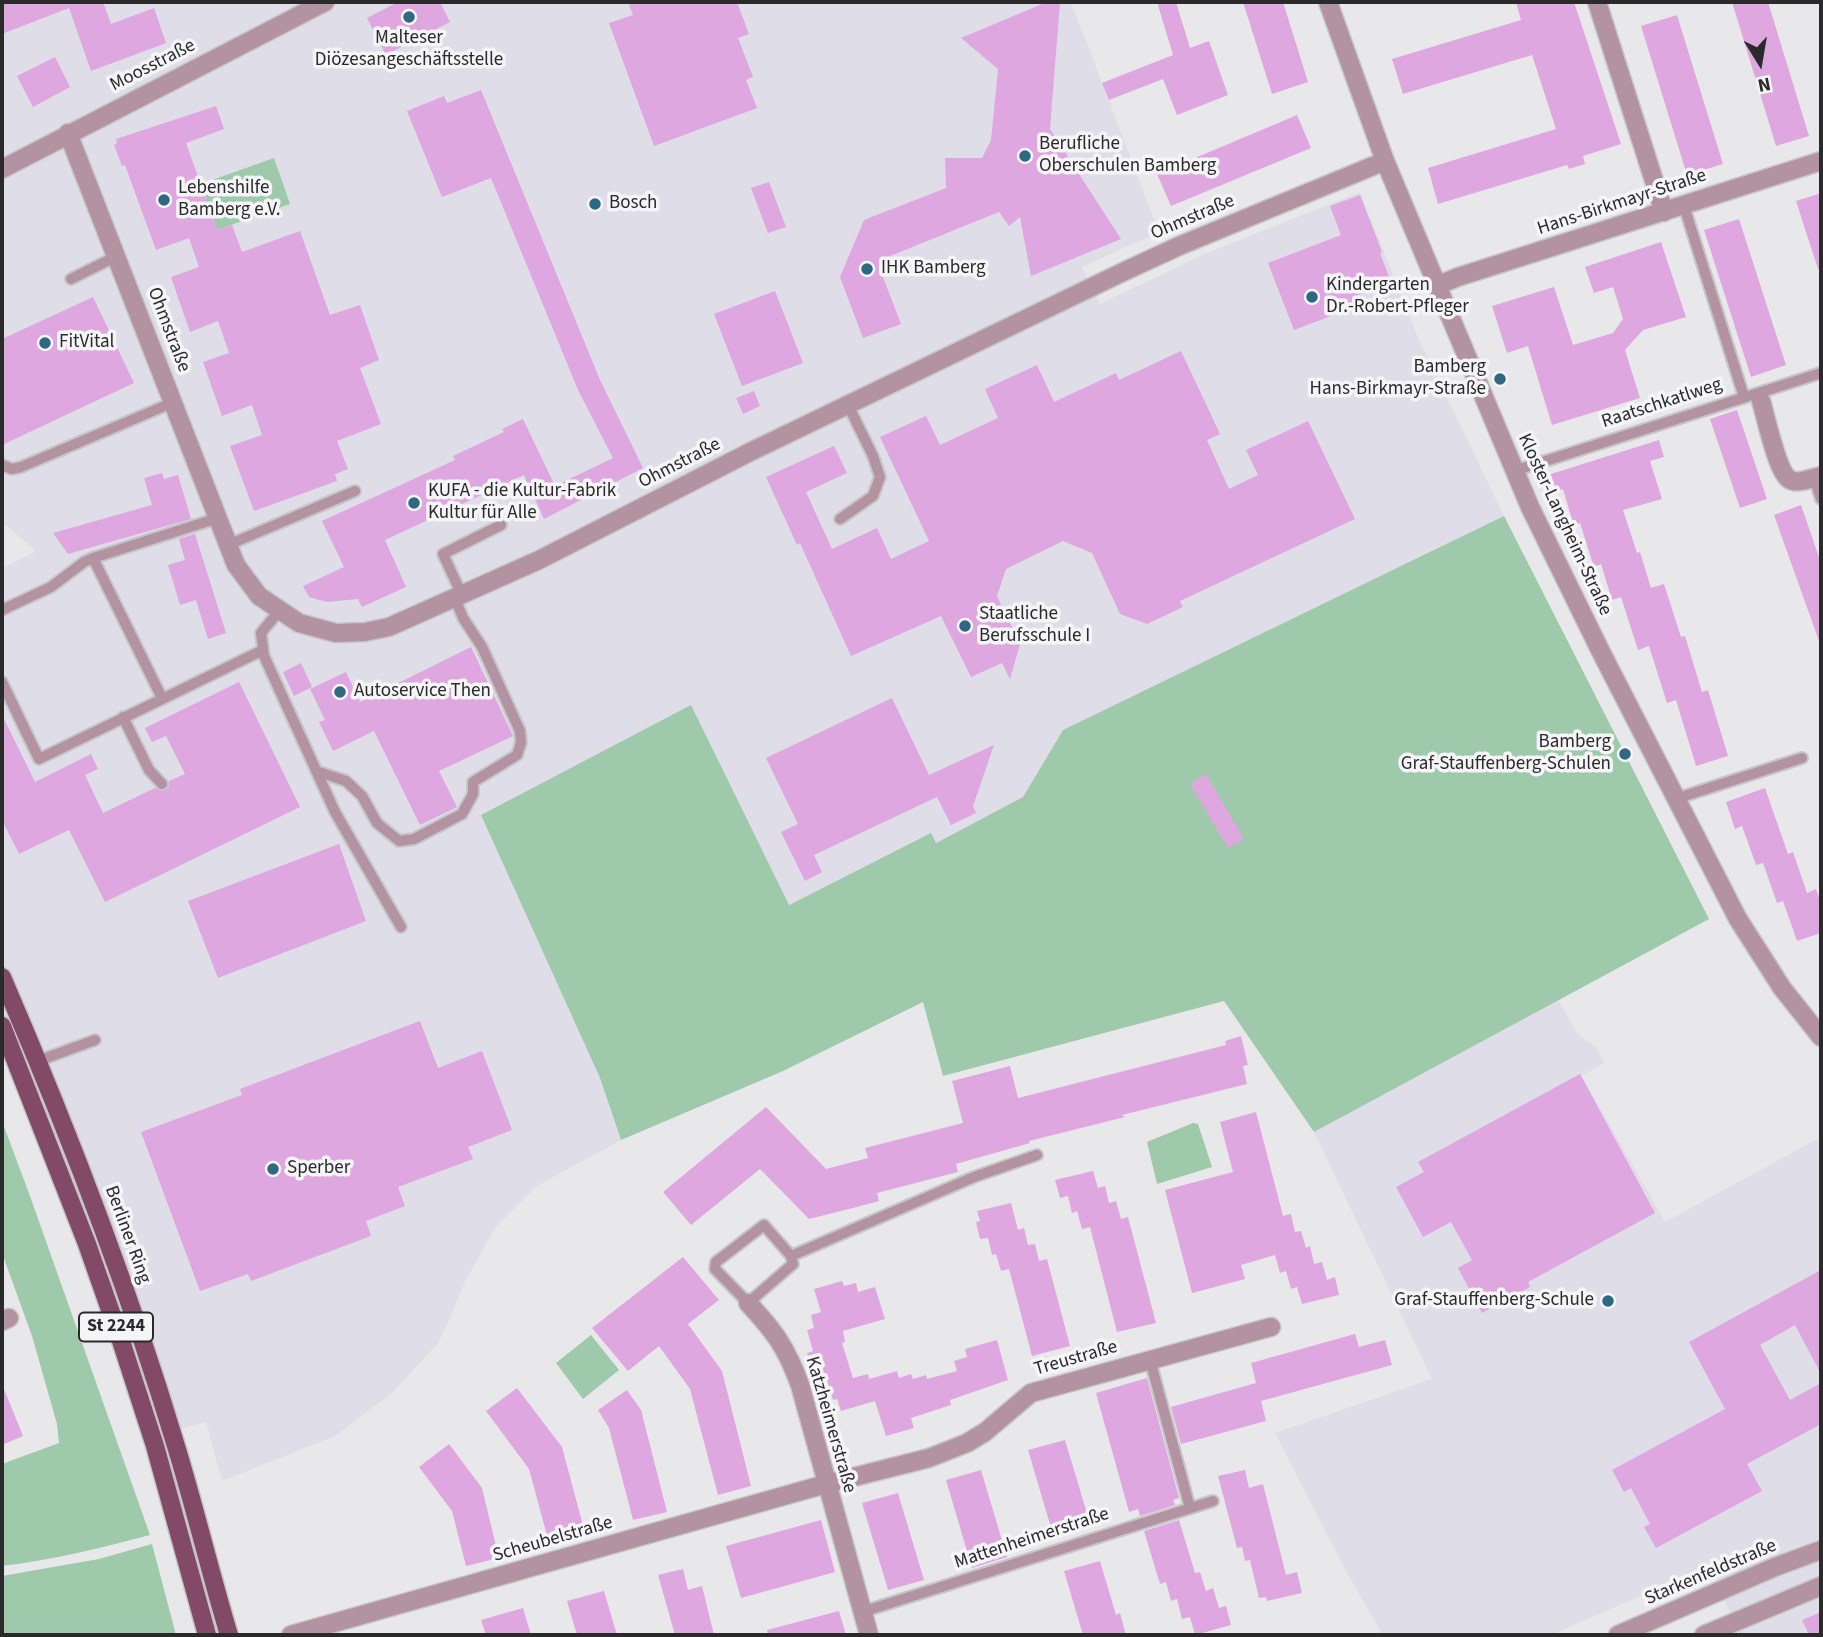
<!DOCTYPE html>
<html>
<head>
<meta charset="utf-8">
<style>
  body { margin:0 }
  #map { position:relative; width:1823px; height:1637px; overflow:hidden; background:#e8e8eb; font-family:"Source Sans 3",sans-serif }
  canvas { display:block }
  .frame { position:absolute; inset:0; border:4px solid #2a2a2b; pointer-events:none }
  .north { position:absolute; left:1725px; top:28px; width:70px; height:70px; -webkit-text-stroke:5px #f5f5f8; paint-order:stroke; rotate:169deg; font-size:19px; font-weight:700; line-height:28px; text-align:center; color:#2a2a2b }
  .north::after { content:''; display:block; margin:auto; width:24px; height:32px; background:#2a2a2b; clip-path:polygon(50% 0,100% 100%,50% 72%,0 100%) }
</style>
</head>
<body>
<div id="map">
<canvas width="1823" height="1637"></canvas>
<div class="frame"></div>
<div class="north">N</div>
</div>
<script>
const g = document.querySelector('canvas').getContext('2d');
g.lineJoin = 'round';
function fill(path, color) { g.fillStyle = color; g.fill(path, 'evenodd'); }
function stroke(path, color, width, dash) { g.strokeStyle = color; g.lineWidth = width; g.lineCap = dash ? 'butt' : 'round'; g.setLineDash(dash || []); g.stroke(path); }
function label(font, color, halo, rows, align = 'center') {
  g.font = font + ' "Source Sans 3",sans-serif'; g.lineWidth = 7; g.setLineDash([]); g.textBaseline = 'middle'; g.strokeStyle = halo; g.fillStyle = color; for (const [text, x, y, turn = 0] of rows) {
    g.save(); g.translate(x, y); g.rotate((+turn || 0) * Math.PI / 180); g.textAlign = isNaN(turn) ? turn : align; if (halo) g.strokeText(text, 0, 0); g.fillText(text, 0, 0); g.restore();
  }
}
fill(new Path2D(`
  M 2,2 L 1071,2 L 1159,232 L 1082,267 L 1100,304 L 1202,255 L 1360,192 L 1419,340 L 1504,516 L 1063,730 L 1023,797 L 935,843 L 930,834 L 788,905 L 691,706 L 481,815 L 600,1078 L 621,1140 L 537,1186 L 494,1229 L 466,1280 L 439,1342 L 392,1393 L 335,1436 L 222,1481 L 206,1422 L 147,1438 L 2,1045 L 2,568 L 36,551 L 2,522 Z
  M 1558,1000 L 1578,1034 L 1596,1047 L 1604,1063 L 1582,1076 L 1665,1222 L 1821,1137 L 1821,1635 L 1740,1635 L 1709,1566 L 1551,1635 L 1383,1635 L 1349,1577 L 1275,1433 L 1432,1379 L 1314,1132 Z`), '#dedde8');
fill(new Path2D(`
  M 274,158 L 290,204 L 217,230 L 201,184 Z
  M 1504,516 L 1709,919 L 1314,1132 L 1224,1001 L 943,1076 L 923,1002 L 783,1071 L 621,1140 L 600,1078 L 481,815 L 691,705 L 789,905 L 931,833 L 936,843 L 1023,797 L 1063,730 Z
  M 2,1121 L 30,1196 L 150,1535 C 101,1548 52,1560 2,1566 L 2,1464 L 59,1443 L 57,1424 L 32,1336 L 2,1253 Z
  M 1193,1123 L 1198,1124 L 1212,1167 L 1157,1184 L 1147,1142 Z
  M 591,1335 L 619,1370 L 583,1399 L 556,1363 Z
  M 152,1544 L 176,1635 L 2,1635 L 2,1576 L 99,1559 Z`), '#9ec9aa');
fill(new Path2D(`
  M 2,2 L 103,2 L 111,24 L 154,8 L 166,43 L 91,71 L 69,8 L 2,34 Z
  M 398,2 L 440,2 L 450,22 L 386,55 L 367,18 Z
  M 628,2 L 737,2 L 749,34 L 738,38 L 753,77 L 746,80 L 757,108 L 654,146 L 609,23 L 633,15 Z
  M 1047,2 L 1060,2 L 1050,129 L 1121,239 L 1031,276 L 1020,217 L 1009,226 L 999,212 L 890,256 L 895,267 L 881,272 L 901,324 L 863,338 L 840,277 L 864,220 L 946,188 L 945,158 L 982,158 L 991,140 L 998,69 L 961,38 Z
  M 1157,2 L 1176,2 L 1190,48 L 1209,41 L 1228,95 L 1177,115 L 1163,79 L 1109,100 L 1102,83 L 1173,55 Z
  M 1243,2 L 1283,2 L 1308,82 L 1272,94 Z
  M 1516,2 L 1574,2 L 1621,144 L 1583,156 L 1585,164 L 1569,169 L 1567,165 L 1438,204 L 1428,168 L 1556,129 L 1532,55 L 1403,94 L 1392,59 L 1521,20 Z
  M 1732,2 L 1768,2 L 1809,136 L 1776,146 Z
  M 1677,15 L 1723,164 L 1687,175 L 1641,26 Z
  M 55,57 L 70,87 L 33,107 L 17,76 Z
  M 481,90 L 600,380 L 643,468 L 544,519 L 524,475 L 385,540 L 406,587 L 362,607 L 358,599 L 327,602 L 309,597 L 303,586 L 344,567 L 322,521 L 455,460 L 453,456 L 504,432 L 502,429 L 523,419 L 555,486 L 613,458 L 578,390 L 491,178 L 442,197 L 407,111 L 444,96 L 447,103 Z
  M 216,106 L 224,129 L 186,143 L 217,230 L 232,225 L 242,252 L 300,231 L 330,315 L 360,305 L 379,360 L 360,368 L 381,424 L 337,441 L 348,469 L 335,474 L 337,481 L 254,511 L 230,446 L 262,435 L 252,405 L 222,416 L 203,362 L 229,353 L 218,321 L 190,332 L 171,277 L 199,267 L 189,238 L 156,250 L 125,165 L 122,166 L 114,145 L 117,143 L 116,139 Z
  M 1297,115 L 1311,148 L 1171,206 L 1157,174 Z
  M 769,182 L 786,227 L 768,233 L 751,188 Z
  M 1821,193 L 1821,269 L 1818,269 L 1796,201 Z
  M 1360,195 L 1382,252 L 1380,253 L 1391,282 L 1356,296 L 1360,305 L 1294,330 L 1268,263 L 1341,235 L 1330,206 Z
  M 1739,219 L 1786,365 L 1751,377 L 1704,230 Z
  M 1661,242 L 1686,317 L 1643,330 L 1625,350 L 1640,398 L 1552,425 L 1528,346 L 1507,353 L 1492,306 L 1554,287 L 1573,345 L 1613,333 L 1623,319 L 1613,287 L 1594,293 L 1585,267 Z
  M 775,291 L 803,363 L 742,386 L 714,314 Z
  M 93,297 L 134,383 L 2,445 L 2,339 Z
  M 1181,351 L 1220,434 L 1207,440 L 1229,489 L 1258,475 L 1246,450 L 1308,421 L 1355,519 L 1180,601 L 1183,607 L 1147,624 L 1120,614 L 1092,553 L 1063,541 L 1006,569 L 997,596 L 1020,644 L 1010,679 L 1002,663 L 971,677 L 941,616 L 851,656 L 800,543 L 797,545 L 766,477 L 834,446 L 847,473 L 806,492 L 832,549 L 877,528 L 891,559 L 929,541 L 880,437 L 926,416 L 940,445 L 998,418 L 985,389 L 1037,365 L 1054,402 L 1116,373 L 1119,380 Z
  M 754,391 L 760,406 L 743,414 L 736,398 Z
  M 1737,410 L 1767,499 L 1740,508 L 1710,419 Z
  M 1659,440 L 1664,457 L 1650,461 L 1662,499 L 1623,510 L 1637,553 L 1640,552 L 1651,588 L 1664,584 L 1681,637 L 1685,636 L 1702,692 L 1708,690 L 1728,756 L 1696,766 L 1676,700 L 1667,703 L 1649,646 L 1638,650 L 1621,597 L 1612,600 L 1601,564 L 1594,567 L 1580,523 L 1574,526 L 1563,489 L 1556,492 L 1551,474 Z
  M 162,473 L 164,479 L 178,475 L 191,519 L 68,554 L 53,533 L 152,505 L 144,478 Z
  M 1801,505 L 1821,563 L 1821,641 L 1819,641 L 1774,515 Z
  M 195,534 L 226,633 L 208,639 L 196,600 L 180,605 L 168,565 L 185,560 L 179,539 Z
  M 471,647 L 513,736 L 439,771 L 457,807 L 420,825 L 374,731 L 333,751 L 319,722 L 325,720 L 310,689 L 346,672 L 360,702 Z
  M 301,663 L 312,687 L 294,696 L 283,672 Z
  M 239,682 L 300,807 L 105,902 L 69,830 L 19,854 L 2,820 L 2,715 L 35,782 L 91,754 L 98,769 L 85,775 L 103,813 L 155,788 L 164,791 L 169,787 L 169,781 L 185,774 L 166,736 L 152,742 L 145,728 Z
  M 892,698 L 929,775 L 994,745 L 973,806 L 976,813 L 951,825 L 937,797 L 814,855 L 822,872 L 805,881 L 781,832 L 798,824 L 766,758 Z
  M 1206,774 L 1244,839 L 1228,848 L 1190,784 Z
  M 1765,788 L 1788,854 L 1793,852 L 1807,893 L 1816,889 L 1821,903 L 1821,933 L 1797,941 L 1783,901 L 1777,903 L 1763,863 L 1756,865 L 1742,826 L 1735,829 L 1726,802 Z
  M 339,844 L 366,921 L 218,978 L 188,901 Z
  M 420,1021 L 438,1068 L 482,1051 L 512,1130 L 468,1147 L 473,1159 L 398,1187 L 405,1206 L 366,1221 L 371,1236 L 251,1281 L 248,1274 L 200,1291 L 141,1132 L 242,1095 L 240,1089 Z
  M 1241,1036 L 1248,1065 L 1243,1066 L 1247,1084 L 1122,1115 L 1125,1117 L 1029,1141 L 1030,1143 L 956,1164 L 958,1172 L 877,1193 L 879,1201 L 857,1207 L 809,1219 L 760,1169 L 691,1225 L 663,1192 L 766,1107 L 826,1169 L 868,1158 L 865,1148 L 963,1123 L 952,1081 L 1010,1066 L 1018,1098 L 1226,1045 L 1225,1041 Z
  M 1580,1074 L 1655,1213 L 1528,1282 L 1530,1287 L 1482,1313 L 1458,1268 L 1472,1260 L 1451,1222 L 1423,1237 L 1396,1187 L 1424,1172 L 1418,1162 Z
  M 1256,1112 L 1283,1216 L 1291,1214 L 1295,1232 L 1301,1231 L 1306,1248 L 1310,1246 L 1314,1264 L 1322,1262 L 1327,1280 L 1335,1277 L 1339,1295 L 1302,1304 L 1297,1287 L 1291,1289 L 1286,1271 L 1280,1273 L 1275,1255 L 1241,1265 L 1245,1279 L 1192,1293 L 1165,1190 L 1233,1172 L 1220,1122 Z
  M 1093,1171 L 1098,1188 L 1105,1186 L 1109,1203 L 1116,1201 L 1121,1219 L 1128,1217 L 1156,1323 L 1117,1332 L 1090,1227 L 1082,1229 L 1077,1211 L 1072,1213 L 1068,1196 L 1060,1198 L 1055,1180 Z
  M 1011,1203 L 1018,1230 L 1024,1228 L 1028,1245 L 1035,1244 L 1039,1261 L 1047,1259 L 1070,1346 L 1032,1356 L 1009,1269 L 1001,1271 L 996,1254 L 992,1255 L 988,1238 L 980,1239 L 976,1222 L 980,1221 L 977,1211 Z
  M 683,1257 L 719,1300 L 688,1324 L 722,1371 L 751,1486 L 718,1495 L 690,1389 L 659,1346 L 628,1371 L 592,1328 Z
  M 1821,1270 L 1821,1374 L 1795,1325 L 1760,1345 L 1790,1400 L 1821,1383 L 1821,1424 L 1747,1464 L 1762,1491 L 1656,1548 L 1644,1527 L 1650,1524 L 1631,1488 L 1624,1492 L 1612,1470 L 1725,1409 L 1689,1342 Z
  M 842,1281 L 844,1286 L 856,1283 L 858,1292 L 875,1287 L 885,1319 L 843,1331 L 845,1342 L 842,1343 L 853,1378 L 868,1374 L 869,1379 L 897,1371 L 899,1378 L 911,1374 L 913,1379 L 926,1375 L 927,1379 L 957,1371 L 954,1361 L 967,1357 L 965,1349 L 997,1340 L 1008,1380 L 950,1400 L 951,1405 L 911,1418 L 914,1428 L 886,1436 L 875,1401 L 841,1411 L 837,1399 L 833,1400 L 827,1380 L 816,1383 L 807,1353 L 813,1351 L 807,1330 L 814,1328 L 811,1315 L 821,1312 L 814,1289 Z
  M 1355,1334 L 1359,1347 L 1385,1340 L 1392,1365 L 1261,1401 L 1266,1421 L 1181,1444 L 1171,1407 L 1256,1383 L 1251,1363 Z
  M 1147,1378 L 1179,1498 L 1173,1500 L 1175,1505 L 1140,1516 L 1138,1509 L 1129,1512 L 1096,1393 Z
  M 2,1384 L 23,1436 L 2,1445 Z
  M 517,1388 L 562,1447 L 585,1533 L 549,1543 L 529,1469 L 486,1411 Z
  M 627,1390 L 641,1410 L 667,1512 L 633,1520 L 609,1428 L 598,1410 Z
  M 1065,1440 L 1089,1520 L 1052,1531 L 1028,1450 Z
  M 449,1444 L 482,1488 L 499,1558 L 466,1566 L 452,1511 L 419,1467 Z
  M 981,1470 L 1007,1557 L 972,1568 L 946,1480 Z
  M 1245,1470 L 1249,1488 L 1263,1484 L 1286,1575 L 1297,1572 L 1302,1593 L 1267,1601 L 1266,1597 L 1259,1598 L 1250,1560 L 1245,1561 L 1242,1547 L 1237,1548 L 1218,1476 Z
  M 898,1493 L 924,1580 L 888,1590 L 862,1503 Z
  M 821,1520 L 835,1572 L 741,1598 L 726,1546 Z
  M 1179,1520 L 1195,1573 L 1200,1572 L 1206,1591 L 1213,1588 L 1219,1608 L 1226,1606 L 1231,1625 L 1195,1635 L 1190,1617 L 1182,1619 L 1177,1599 L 1171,1601 L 1166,1582 L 1160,1584 L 1144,1531 Z
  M 1100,1561 L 1116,1615 L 1120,1613 L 1126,1635 L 1083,1635 L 1064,1571 Z
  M 683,1569 L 688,1590 L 702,1586 L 714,1635 L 675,1635 L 658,1575 Z
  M 604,1591 L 617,1635 L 577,1635 L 567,1601 Z
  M 523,1608 L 531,1635 L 486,1635 L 481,1620 Z
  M 839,1611 L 846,1635 L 768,1635 L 767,1630 Z
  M 1821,1612 L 1821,1635 L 1809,1635 L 1802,1620 Z`), '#dfa7df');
const service = new Path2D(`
  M 1684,206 L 1744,397
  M 71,279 L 117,256
  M 2,465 L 12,469 L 21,467 L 174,402
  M 1514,471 L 1821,373
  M 1814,478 L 1821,499
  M 840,519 L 873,496 L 880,477 L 873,456 L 848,405
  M 228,545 L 355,491
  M 93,558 L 162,698
  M 462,595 L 443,554 L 501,525
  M 2,610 L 51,587 L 84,562 L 93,558 L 218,518
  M 279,611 L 261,633 L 264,656 L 335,812 L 401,927
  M 2,682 L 39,759 L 263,650
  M 123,717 L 149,770 L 162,784
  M 316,771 L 346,781 L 362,796 L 377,823 L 399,841 L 414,839 L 462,814 L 473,794 L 473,782 L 517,755 L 521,743 L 520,731 L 482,647 L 463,618 L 455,598
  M 1675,799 L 1802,758
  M 38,1061 L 95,1040
  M 764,1225 L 791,1256 L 793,1264 L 748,1303 L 715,1269 L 716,1262 Z
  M 791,1256 L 974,1177 L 1037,1155
  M 1150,1360 L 1190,1508
  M 862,1612 L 1213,1501`);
const minor = new Path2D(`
  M 1328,2 L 1385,161 L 1530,507 L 1601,652 L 1738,919 L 1782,988 L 1821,1037
  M 1597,2 L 1664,212
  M 68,133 L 236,565 L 259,596 L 299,623 L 336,633 L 365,632 L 389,627 L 539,560 L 750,452 L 1125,271 L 1179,246 L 1385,161
  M 2,169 L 325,2
  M 1436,286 L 1458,277 L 1821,161
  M 1761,401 C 1766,417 1777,471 1789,479 C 1797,485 1812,478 1821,476
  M 748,1303 C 775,1332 786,1347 800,1385 L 869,1635
  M 2,1321 L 9,1318
  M 291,1635 L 826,1484 L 929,1458 L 967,1443 L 985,1432 L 1031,1393 L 1271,1327`);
const tertiary = new Path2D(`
  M 1618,1635 L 1775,1567 L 1821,1550
  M 1704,1635 L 1821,1586`);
const primary = new Path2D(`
  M 2,977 C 68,1130 128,1286 176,1446 C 195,1508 210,1572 229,1635
  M 2,1026 L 87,1244 L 121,1341 L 155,1446 L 207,1635`);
stroke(service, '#c6c6c8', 14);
stroke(minor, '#c6c6c8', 21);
stroke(tertiary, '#c6c6c8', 21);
stroke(primary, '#c6c6c8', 21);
stroke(service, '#b392a1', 10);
stroke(minor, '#b392a1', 18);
stroke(tertiary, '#b392a1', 18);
stroke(primary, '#824a66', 18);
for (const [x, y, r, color] of [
  [409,17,7,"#2f6882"],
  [1025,156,7,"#2f6882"],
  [164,200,7,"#2f6882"],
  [595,204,7,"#2f6882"],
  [867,269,7,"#2f6882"],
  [1312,297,7,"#2f6882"],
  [45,343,7,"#2f6882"],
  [1500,379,7,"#2f6882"],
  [414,503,7,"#2f6882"],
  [965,626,7,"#2f6882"],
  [340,692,7,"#2f6882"],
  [1625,754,7,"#2f6882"],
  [273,1169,7,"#2f6882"],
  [1608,1301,7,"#2f6882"]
]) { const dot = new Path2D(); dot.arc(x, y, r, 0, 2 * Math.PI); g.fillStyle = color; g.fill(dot); stroke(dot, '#f5f5f8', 2.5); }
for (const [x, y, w] of [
  [116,1327,74]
]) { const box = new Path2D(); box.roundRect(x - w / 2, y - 14.5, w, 29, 5); g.fillStyle = '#f5f5f8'; g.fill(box); stroke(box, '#2a2a2b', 2); }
label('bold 18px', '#2a2a2b', null, [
  ["St 2244",116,1327]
]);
label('19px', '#2a2a2b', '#f5f5f8', [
  ["Malteser",409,39,"center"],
  ["Diözesangeschäftsstelle",409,61,"center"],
  ["Berufliche",1039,145],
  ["Oberschulen Bamberg",1039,167],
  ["Lebenshilfe",178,189],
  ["Bamberg e.V.",178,211],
  ["Bosch",609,204],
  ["IHK Bamberg",881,269],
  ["Kindergarten",1326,286],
  ["Dr.-Robert-Pfleger",1326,308],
  ["FitVital",59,343],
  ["Bamberg",1486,368,"right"],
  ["Hans-Birkmayr-Straße",1486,390,"right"],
  ["KUFA - die Kultur-Fabrik",428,492],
  ["Kultur für Alle",428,514],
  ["Staatliche",979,615],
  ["Berufsschule I",979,637],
  ["Autoservice Then",354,692],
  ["Bamberg",1611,743,"right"],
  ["Graf-Stauffenberg-Schulen",1611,765,"right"],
  ["Sperber",287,1169],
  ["Graf-Stauffenberg-Schule",1594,1301,"right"]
], 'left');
label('19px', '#2a2a2b', '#f5f5f8', [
  ["Moosstraße",153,66,-27],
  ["Hans-Birkmayr-Straße",1622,203,-18],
  ["Ohmstraße",1193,218,-23],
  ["Ohmstraße",168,330,69],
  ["Raatschkatlweg",1662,404,-18],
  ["Ohmstraße",680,464,-27],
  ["Kloster-Langheim-Straße",1564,525,65],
  ["Berliner Ring",127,1235,70],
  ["Treustraße",1076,1359,-16],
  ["Katzheimerstraße",830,1425,74],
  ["Mattenheimerstraße",1032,1539,-18],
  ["Scheubelstraße",553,1540,-16],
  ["Starkenfeldstraße",1711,1573,-23]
]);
</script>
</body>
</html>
